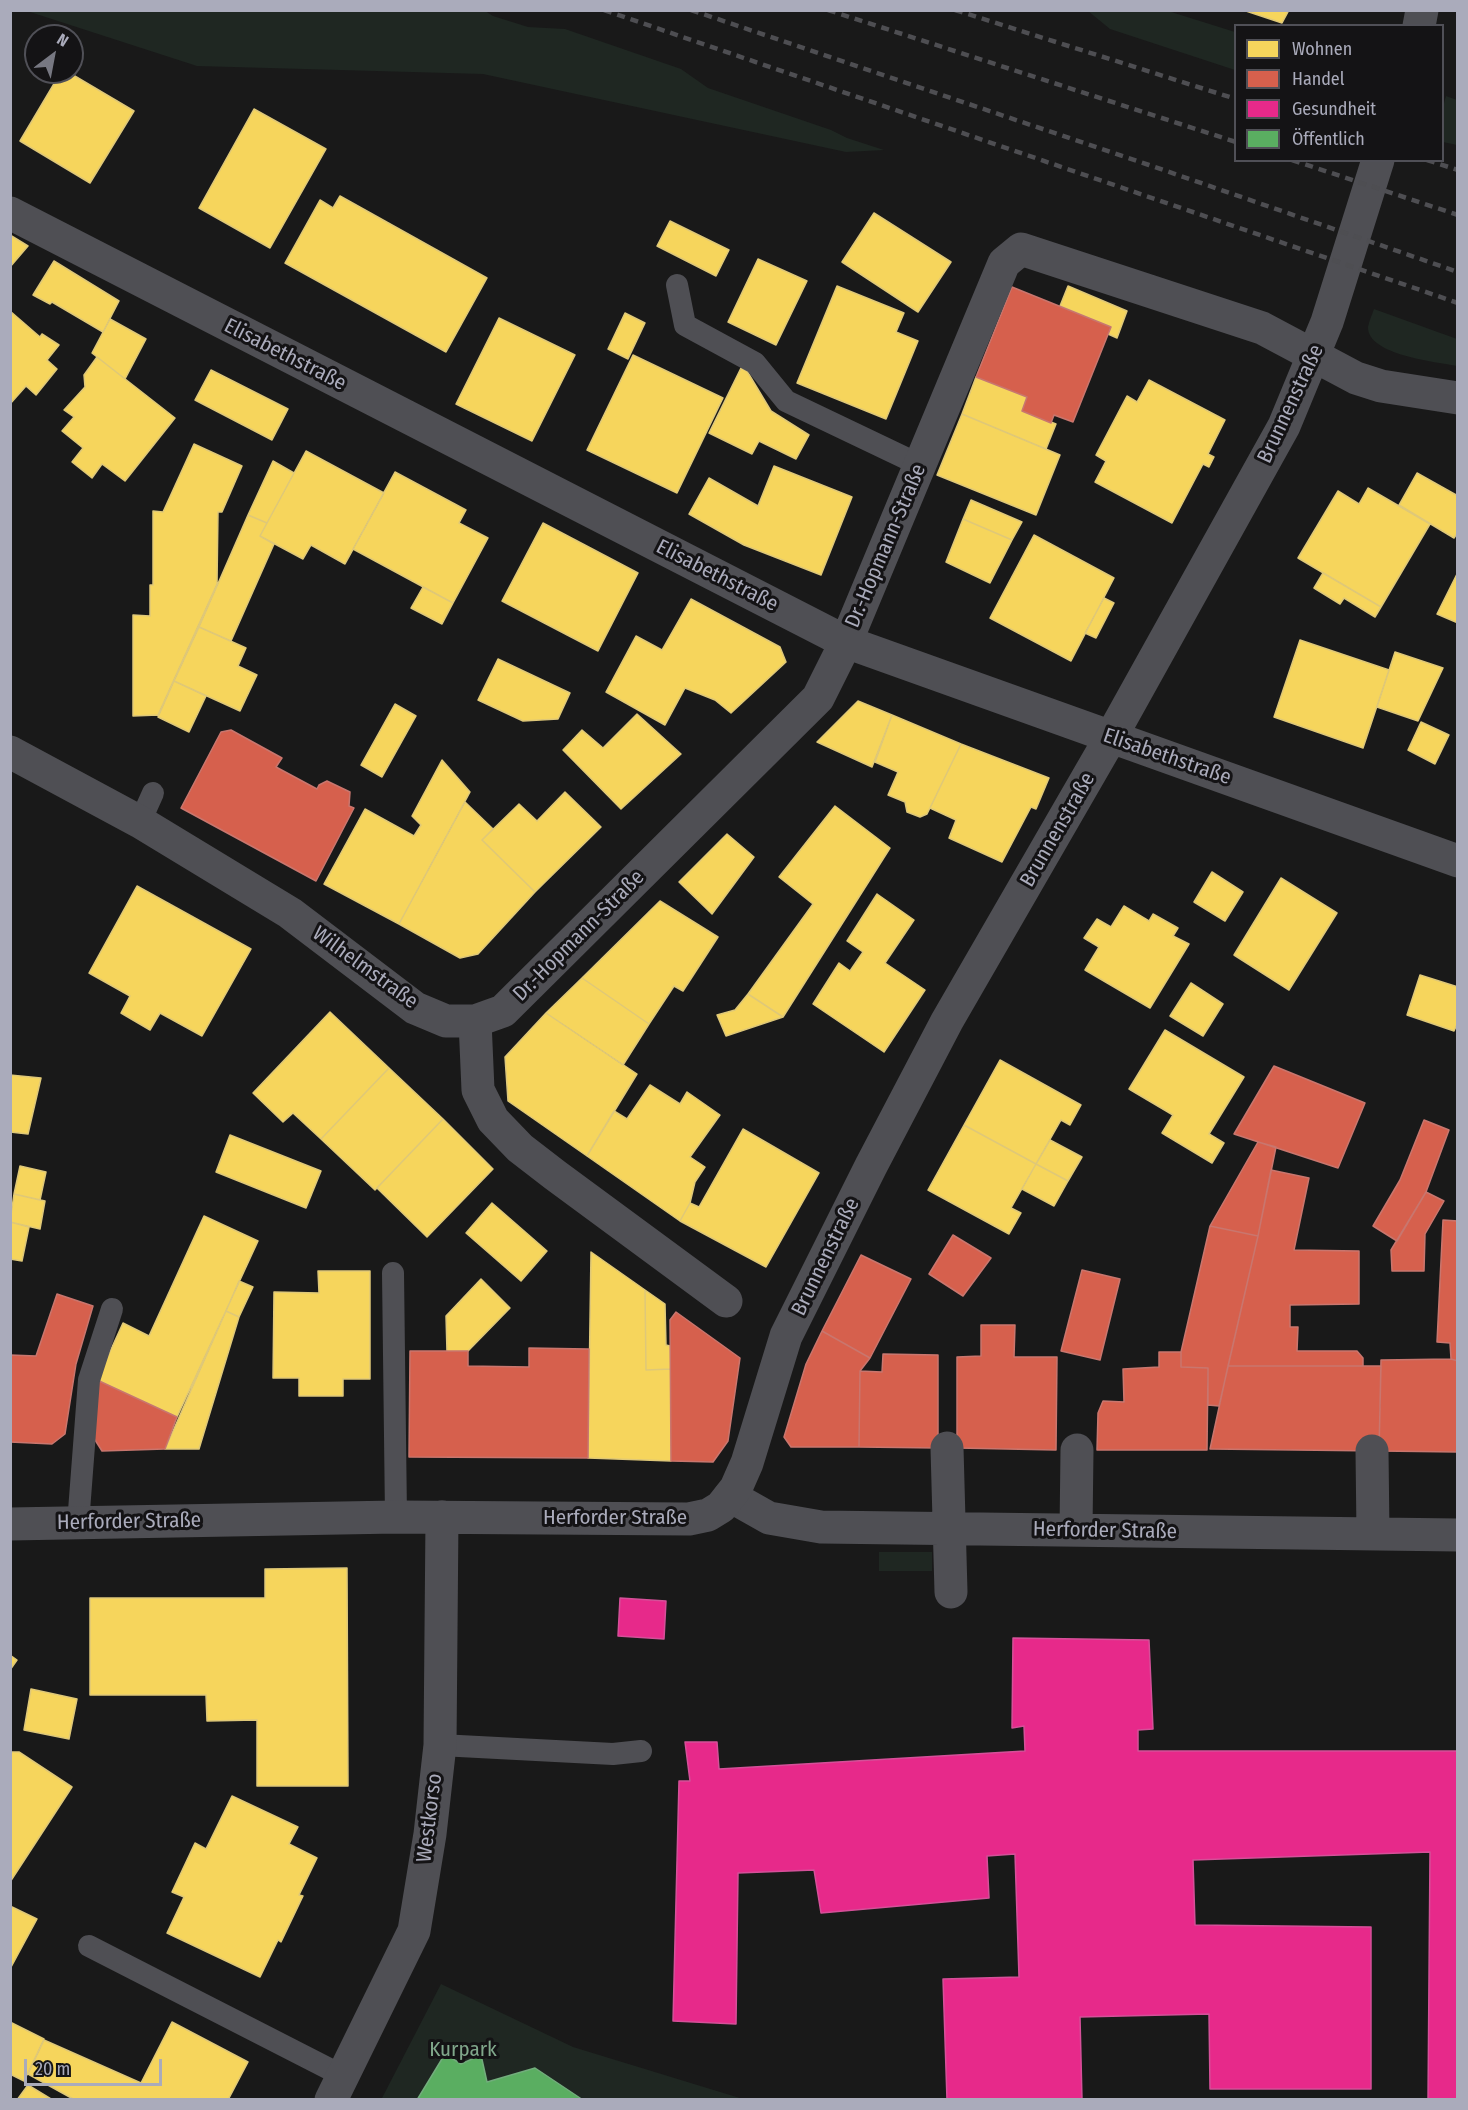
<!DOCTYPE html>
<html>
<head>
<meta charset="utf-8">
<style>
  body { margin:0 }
  #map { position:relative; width:1468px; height:2110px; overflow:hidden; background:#191919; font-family:"Fira Sans Condensed",sans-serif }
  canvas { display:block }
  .frame { position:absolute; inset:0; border:12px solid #aaabbb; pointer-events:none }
  .legend { position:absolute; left:1234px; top:24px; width:210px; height:138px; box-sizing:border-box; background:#141315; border:2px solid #505057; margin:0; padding:8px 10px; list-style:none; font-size:18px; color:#aaabbb }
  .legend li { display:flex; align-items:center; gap:12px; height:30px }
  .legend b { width:30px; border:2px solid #505057 }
  .north { position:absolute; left:24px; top:24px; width:60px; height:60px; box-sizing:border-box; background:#141315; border:2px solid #505057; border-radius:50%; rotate:32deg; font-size:16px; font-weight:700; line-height:24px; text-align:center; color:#aaabbb }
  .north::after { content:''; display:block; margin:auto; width:21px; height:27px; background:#777882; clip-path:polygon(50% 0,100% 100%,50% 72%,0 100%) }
  .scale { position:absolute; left:24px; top:2059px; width:138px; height:27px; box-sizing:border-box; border:3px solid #aaabbb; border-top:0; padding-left:8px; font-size:18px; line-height:21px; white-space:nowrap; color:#aaabbb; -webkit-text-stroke:4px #141315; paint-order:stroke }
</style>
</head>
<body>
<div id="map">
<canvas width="1468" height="2110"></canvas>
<div class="frame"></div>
<ul class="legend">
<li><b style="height:16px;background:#f6d55c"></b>Wohnen</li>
<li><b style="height:16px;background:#d6604d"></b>Handel</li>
<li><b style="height:16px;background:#e7298a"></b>Gesundheit</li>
<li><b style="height:16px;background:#5aae61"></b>Öffentlich</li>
</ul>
<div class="north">N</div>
<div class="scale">20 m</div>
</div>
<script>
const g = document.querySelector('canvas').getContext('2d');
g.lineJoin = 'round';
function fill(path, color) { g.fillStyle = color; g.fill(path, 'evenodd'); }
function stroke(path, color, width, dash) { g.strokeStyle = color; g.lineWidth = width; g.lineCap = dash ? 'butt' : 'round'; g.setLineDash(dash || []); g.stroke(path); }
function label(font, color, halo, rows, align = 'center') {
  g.font = font + ' "Fira Sans Condensed",sans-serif'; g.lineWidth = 6; g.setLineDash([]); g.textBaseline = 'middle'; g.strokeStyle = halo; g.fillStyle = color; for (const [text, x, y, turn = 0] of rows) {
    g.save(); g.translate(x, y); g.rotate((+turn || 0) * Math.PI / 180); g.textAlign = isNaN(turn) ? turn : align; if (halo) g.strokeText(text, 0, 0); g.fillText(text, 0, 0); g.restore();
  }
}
fill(new Path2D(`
  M 27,11 L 485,11 L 493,16 L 528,27 L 565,29 L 681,69 L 708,88 L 831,130 L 847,138 L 884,150 L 846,152 L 483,74 L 197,66 Z
  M 1088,11 L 1168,11 L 1235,32 L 1235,70 L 1110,29 Z
  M 1446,96 L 1457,100 L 1457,145 L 1443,142 L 1443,107 Z
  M 1374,309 L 1457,339 L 1457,366 C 1437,362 1367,355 1368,327 C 1369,321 1372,315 1374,309 Z
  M 879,1552 L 932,1552 L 932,1571 L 879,1571 Z
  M 441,1984 L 573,2047 L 743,2099 L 381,2100 Z`), '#1f2722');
const homes = new Path2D(`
  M 1243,10 L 1289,10 L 1282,23 Z
  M 61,72 L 68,72 L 134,111 L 90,183 L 20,141 Z
  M 254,109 L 326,149 L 270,248 L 199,208 Z
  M 340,196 L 487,278 L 446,352 L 285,263 L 320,200 L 333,208 Z
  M 874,213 L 951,262 L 918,312 L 842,262 Z
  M 670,221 L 729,250 L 716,276 L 657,246 Z
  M 10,235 L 28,246 L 10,267 Z
  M 758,259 L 807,281 L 776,345 L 728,322 Z
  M 54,261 L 119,301 L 103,332 L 52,302 L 50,304 L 33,295 Z
  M 837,286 L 904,313 L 896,332 L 918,341 L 886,419 L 797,383 Z
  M 1068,286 L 1127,311 L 1117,338 L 1108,334 L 1111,327 L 1060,306 Z
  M 10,311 L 40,337 L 42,334 L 59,345 L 47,360 L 57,369 L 36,395 L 26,386 L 10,404 Z
  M 625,313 L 645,323 L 628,359 L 608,349 Z
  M 499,318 L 575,355 L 532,441 L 456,404 Z
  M 110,319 L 146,339 L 125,379 L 92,353 Z
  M 633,355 L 723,398 L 677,493 L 587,450 Z
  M 97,357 L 175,418 L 125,481 L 102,464 L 92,478 L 72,462 L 83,448 L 62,431 L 74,417 L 64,410 L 85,387 L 84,375 Z
  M 741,368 L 747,371 L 771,411 L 809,435 L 796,459 L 759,441 L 752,454 L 709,433 Z
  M 211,370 L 288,409 L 272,440 L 195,400 Z
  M 976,377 L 1027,397 L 1022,411 L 1056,424 L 1046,449 L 962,414 Z
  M 1149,380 L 1225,420 L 1208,454 L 1214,457 L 1209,467 L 1203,464 L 1172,523 L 1095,482 L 1106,461 L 1096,455 L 1127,396 L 1137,402 Z
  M 962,414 L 1060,455 L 1036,515 L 937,475 Z
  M 194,444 L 242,466 L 222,512 L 218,512 L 217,584 L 158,715 L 133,716 L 133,615 L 150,616 L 150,585 L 153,585 L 153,511 L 163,512 Z
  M 306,451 L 384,493 L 345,564 L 311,545 L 303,559 L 260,536 Z
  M 273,461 L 294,473 L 267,523 L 248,515 Z
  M 774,466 L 852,497 L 821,575 L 744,545 L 689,514 L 709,478 L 758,506 Z
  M 395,472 L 466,510 L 459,523 L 488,538 L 453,603 L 353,549 Z
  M 1417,473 L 1458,496 L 1458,532 L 1454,538 L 1399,505 Z
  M 1368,488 L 1430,524 L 1381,607 L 1298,558 L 1338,491 L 1359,504 Z
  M 971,500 L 1022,522 L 1012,540 L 963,519 Z
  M 248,515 L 267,523 L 260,536 L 274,544 L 231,641 L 199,627 Z
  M 963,519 L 1012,540 L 990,583 L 946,562 Z
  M 543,523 L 638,573 L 598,651 L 502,601 Z
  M 1034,535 L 1114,578 L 1071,661 L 990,618 Z
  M 1458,572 L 1458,623 L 1437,614 Z
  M 1323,573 L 1381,607 L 1375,617 L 1344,598 L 1340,604 L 1314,588 Z
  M 423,587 L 453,603 L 442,624 L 411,608 Z
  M 1104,598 L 1114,603 L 1096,638 L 1085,633 Z
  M 691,599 L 780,647 L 786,662 L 731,713 L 715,700 L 685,688 L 665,725 L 606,692 L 636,636 L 662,650 Z
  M 199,627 L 246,648 L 238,666 L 257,675 L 240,711 L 174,681 Z
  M 1300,640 L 1389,670 L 1363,748 L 1274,717 Z
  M 1395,652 L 1443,668 L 1418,721 L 1377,707 Z
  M 498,659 L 570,693 L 558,719 L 523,721 L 478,700 Z
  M 174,681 L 206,696 L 189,732 L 158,717 Z
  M 858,701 L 892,715 L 872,767 L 817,742 Z
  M 395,704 L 416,716 L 382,777 L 361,765 Z
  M 637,714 L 681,754 L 621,809 L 563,750 L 582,730 L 603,748 Z
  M 892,715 L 961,744 L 927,814 L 920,817 L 907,812 L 905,802 L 888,795 L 898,772 L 875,762 Z
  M 1421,722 L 1449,735 L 1435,764 L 1408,750 Z
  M 961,744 L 1049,778 L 1036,809 L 1031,807 L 1002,862 L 949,838 L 956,820 L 930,808 Z
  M 442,760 L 470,792 L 399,924 L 324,884 L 365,809 L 414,836 L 421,825 L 412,816 Z
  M 565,792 L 601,827 L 535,892 L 482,840 L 519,804 L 537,821 Z
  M 465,802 L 493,829 L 482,840 L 535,892 L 478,954 L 460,958 L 399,924 Z
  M 835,806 L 890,848 L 783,1017 L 748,994 L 813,904 L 779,877 Z
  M 727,834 L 754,857 L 712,914 L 679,882 Z
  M 1212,872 L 1243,892 L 1225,921 L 1194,902 Z
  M 1281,878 L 1337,913 L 1289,990 L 1234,955 Z
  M 137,886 L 251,949 L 202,1036 L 160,1013 L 150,1030 L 121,1013 L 130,996 L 89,973 Z
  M 877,894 L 914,920 L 885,963 L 925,990 L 884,1052 L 813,1004 L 839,963 L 850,971 L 863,952 L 847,941 Z
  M 660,901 L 718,937 L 683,991 L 674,986 L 649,1024 L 582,978 Z
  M 1124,906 L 1149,921 L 1153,914 L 1178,928 L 1173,936 L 1189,944 L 1150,1008 L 1085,970 L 1099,947 L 1084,938 L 1097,919 L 1111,927 Z
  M 1420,975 L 1458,987 L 1458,1022 L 1454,1031 L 1407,1015 Z
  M 582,978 L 649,1024 L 623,1065 L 546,1013 Z
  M 1191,983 L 1223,1004 L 1203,1036 L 1170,1016 Z
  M 748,994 L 783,1017 L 726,1036 L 717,1015 L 735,1010 Z
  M 330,1012 L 389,1068 L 321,1139 L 293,1113 L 283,1122 L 253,1093 Z
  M 546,1013 L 637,1074 L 587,1156 L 508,1101 L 505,1057 Z
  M 1165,1030 L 1244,1077 L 1209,1134 L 1224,1143 L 1212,1163 L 1162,1133 L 1173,1115 L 1129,1089 Z
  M 1000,1060 L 1081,1105 L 1070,1125 L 1061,1120 L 1036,1164 L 964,1125 Z
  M 389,1068 L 443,1119 L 375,1190 L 321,1139 Z
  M 10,1075 L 41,1078 L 28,1134 L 10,1132 Z
  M 650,1085 L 680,1104 L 687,1092 L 720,1115 L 690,1157 L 705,1167 L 695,1182 L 690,1203 L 680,1221 L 587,1156 L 614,1111 L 627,1119 Z
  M 443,1119 L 493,1169 L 427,1237 L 377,1188 Z
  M 964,1125 L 1036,1164 L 1011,1208 L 1021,1213 L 1009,1234 L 928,1190 Z
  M 743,1129 L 819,1173 L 766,1267 L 680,1221 L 690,1203 L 699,1207 Z
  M 230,1135 L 321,1171 L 306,1208 L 216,1172 Z
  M 1050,1140 L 1082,1157 L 1068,1181 L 1036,1164 Z
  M 1036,1164 L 1068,1181 L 1054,1206 L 1022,1189 Z
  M 20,1166 L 46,1172 L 40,1200 L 14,1194 Z
  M 14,1194 L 45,1201 L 40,1229 L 10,1222 Z
  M 492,1203 L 547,1251 L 521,1281 L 466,1233 Z
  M 204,1216 L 258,1241 L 177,1417 L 97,1380 L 123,1323 L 149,1336 Z
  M 10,1222 L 29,1227 L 22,1261 L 10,1259 Z
  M 591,1252 L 645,1290 L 646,1370 L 671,1369 L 671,1461 L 588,1458 Z
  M 318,1271 L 370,1271 L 370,1379 L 343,1379 L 343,1396 L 299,1396 L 299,1378 L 273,1378 L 274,1292 L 319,1293 Z
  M 481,1279 L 510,1308 L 468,1351 L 447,1352 L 446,1316 Z
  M 239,1281 L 253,1287 L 239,1317 L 226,1311 Z
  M 645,1290 L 665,1304 L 666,1345 L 670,1346 L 671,1369 L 646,1370 Z
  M 226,1311 L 239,1317 L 199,1449 L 165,1449 Z
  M 347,1568 L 348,1786 L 257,1786 L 257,1720 L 207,1721 L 206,1695 L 90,1695 L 90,1598 L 265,1598 L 265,1569 Z
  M 10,1655 L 17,1660 L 10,1670 Z
  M 31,1689 L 77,1699 L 69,1739 L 24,1730 Z
  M 10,1752 L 19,1752 L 72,1787 L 10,1882 Z
  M 232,1796 L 298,1827 L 289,1844 L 317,1858 L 299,1895 L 303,1896 L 281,1942 L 278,1940 L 260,1977 L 167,1933 L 184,1897 L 172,1892 L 195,1843 L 206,1849 Z
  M 10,1906 L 37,1919 L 10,1969 Z
  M 10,2022 L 44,2039 L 24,2081 L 10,2074 Z
  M 172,2022 L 248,2062 L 228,2100 L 75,2100 L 28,2074 L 44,2040 L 141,2083 Z
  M 28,2085 L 51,2099 L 17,2100 Z`);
fill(homes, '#f6d55c');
stroke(homes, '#dfc878', 1.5);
const shops = new Path2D(`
  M 1012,287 L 1111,327 L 1073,422 L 1054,415 L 1051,423 L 1022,411 L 1027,397 L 976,377 Z
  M 231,730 L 282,758 L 276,767 L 317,789 L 319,785 L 327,781 L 350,792 L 349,806 L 354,808 L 316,881 L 181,808 L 221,732 Z
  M 1274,1066 L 1365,1103 L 1338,1168 L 1234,1134 Z
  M 1424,1120 L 1449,1130 L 1426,1192 L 1397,1241 L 1373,1226 L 1400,1180 Z
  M 1258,1142 L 1276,1147 L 1258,1236 L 1210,1226 Z
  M 1271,1170 L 1309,1178 L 1294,1250 L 1359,1251 L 1359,1304 L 1290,1305 L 1290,1327 L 1298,1327 L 1297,1351 L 1357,1351 L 1363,1358 L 1363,1366 L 1228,1366 L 1258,1236 Z
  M 1426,1192 L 1444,1201 L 1425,1234 L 1424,1271 L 1392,1271 L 1391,1250 Z
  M 1443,1220 L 1458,1221 L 1458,1361 L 1451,1359 L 1450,1343 L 1437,1342 Z
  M 1210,1226 L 1258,1236 L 1219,1406 L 1208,1405 L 1208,1368 L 1181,1367 L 1181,1352 Z
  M 953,1235 L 991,1258 L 963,1296 L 929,1274 Z
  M 861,1255 L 911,1279 L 870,1358 L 822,1331 Z
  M 1082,1270 L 1120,1279 L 1100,1360 L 1061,1351 Z
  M 57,1294 L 93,1306 L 76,1364 L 65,1434 L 52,1444 L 10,1442 L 10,1355 L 36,1356 Z
  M 676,1312 L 740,1358 L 728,1441 L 713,1462 L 671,1461 L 670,1320 Z
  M 981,1325 L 1015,1325 L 1014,1357 L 1057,1357 L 1056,1450 L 957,1448 L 957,1357 L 981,1356 Z
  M 822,1331 L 870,1358 L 860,1371 L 859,1447 L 791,1447 L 784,1437 L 806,1364 Z
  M 529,1348 L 589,1349 L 588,1458 L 409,1457 L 410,1351 L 468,1351 L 468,1366 L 529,1367 Z
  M 1159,1352 L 1181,1352 L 1181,1367 L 1208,1368 L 1207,1450 L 1097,1450 L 1098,1413 L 1103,1401 L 1124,1402 L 1123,1369 L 1159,1367 Z
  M 883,1354 L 938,1355 L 938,1448 L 859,1447 L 860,1371 L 882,1372 Z
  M 1451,1359 L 1458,1361 L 1458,1452 L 1379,1451 L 1381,1360 Z
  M 1228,1366 L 1381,1366 L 1379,1451 L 1210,1449 Z
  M 97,1380 L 177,1417 L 165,1449 L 102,1451 L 90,1432 Z`);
fill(shops, '#d6604d');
stroke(shops, '#c9766e', 1.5);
const health = new Path2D(`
  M 620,1598 L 666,1601 L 664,1639 L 618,1636 Z
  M 1013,1638 L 1149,1640 L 1153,1729 L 1138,1730 L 1138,1751 L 1458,1751 L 1458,2100 L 1428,2100 L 1430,1852 L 1193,1860 L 1195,1925 L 1371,1927 L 1371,2089 L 1210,2089 L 1209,2014 L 1080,2017 L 1082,2100 L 947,2100 L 943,1979 L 1019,1977 L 1015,1854 L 987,1856 L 989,1898 L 821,1913 L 814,1870 L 738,1873 L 736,2024 L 673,2021 L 679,1781 L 690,1781 L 685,1742 L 717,1742 L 719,1769 L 1025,1751 L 1024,1726 L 1012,1728 Z`);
fill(health, '#e7298a');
stroke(health, '#d55099', 1.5);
const public = new Path2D(`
  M 445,2054 L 461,2064 L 481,2055 L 487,2082 L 535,2068 L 583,2100 L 417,2100 Z`);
fill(public, '#5aae61');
stroke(public, '#72ad7c', 1.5);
stroke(new Path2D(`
  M 677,285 L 685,325 L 755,363 L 786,401 L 920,465
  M 140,822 L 153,793
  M 393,1273 L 396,1517
  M 78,1524 L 89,1380 L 112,1309
  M 440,1745 L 613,1754 L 641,1751
  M 89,1946 L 343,2076`), '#4f4f54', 22);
stroke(new Path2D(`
  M 947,1448 L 951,1592
  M 1372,1451 L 1373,1534
  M 730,1496 L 769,1518 L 821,1527 L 1458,1535
  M 1076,1530 L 1077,1450`), '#4f4f54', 33);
stroke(new Path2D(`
  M 1419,26 L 1422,10
  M 10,213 L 846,642 L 1458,861
  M 10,752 L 140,822 L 290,913 L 415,1008 L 446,1021 L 475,1021 L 503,1011 L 818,698 L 846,642 L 1004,263 L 1021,249 L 1262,328 L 1356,378 L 1381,386 L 1458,398
  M 475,1021 L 478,1090 L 493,1120 L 520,1148 L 555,1175 L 726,1301
  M 10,1524 L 396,1517 L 689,1519 L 708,1515 L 721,1507 L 736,1488 L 747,1463 L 786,1336 L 871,1166 L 947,1021 L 1111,737 L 1284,426 L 1327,322 L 1378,160
  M 331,2100 L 414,1931 L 430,1834 L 440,1745 L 442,1517`), '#4f4f54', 33);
stroke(new Path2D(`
  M 604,10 L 1458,303
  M 691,10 L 1149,165 L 1458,272
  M 828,10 L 1236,142
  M 955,10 L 1236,99
  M 1292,160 L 1458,215
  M 1427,160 L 1458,170`), '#4e4e52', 4.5, [8, 6]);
label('21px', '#aaabbb', '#141315', [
  ["Elisabethstraße",285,355,27],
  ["Brunnenstraße",1291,404,-65],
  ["Dr.-Hopmann-Straße",886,546,-67],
  ["Elisabethstraße",717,576,27],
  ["Elisabethstraße",1167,757,19],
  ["Brunnenstraße",1058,830,-60],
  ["Dr.-Hopmann-Straße",579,936,-45],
  ["Wilhelmstraße",365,968,36],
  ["Brunnenstraße",826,1257,-64],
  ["Herforder Straße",615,1518],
  ["Herforder Straße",129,1522,-1],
  ["Herforder Straße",1105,1531,1],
  ["Westkorso",430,1818,-83]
]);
label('21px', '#80a78b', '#141315', [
  ["Kurpark",463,2050]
]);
</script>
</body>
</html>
